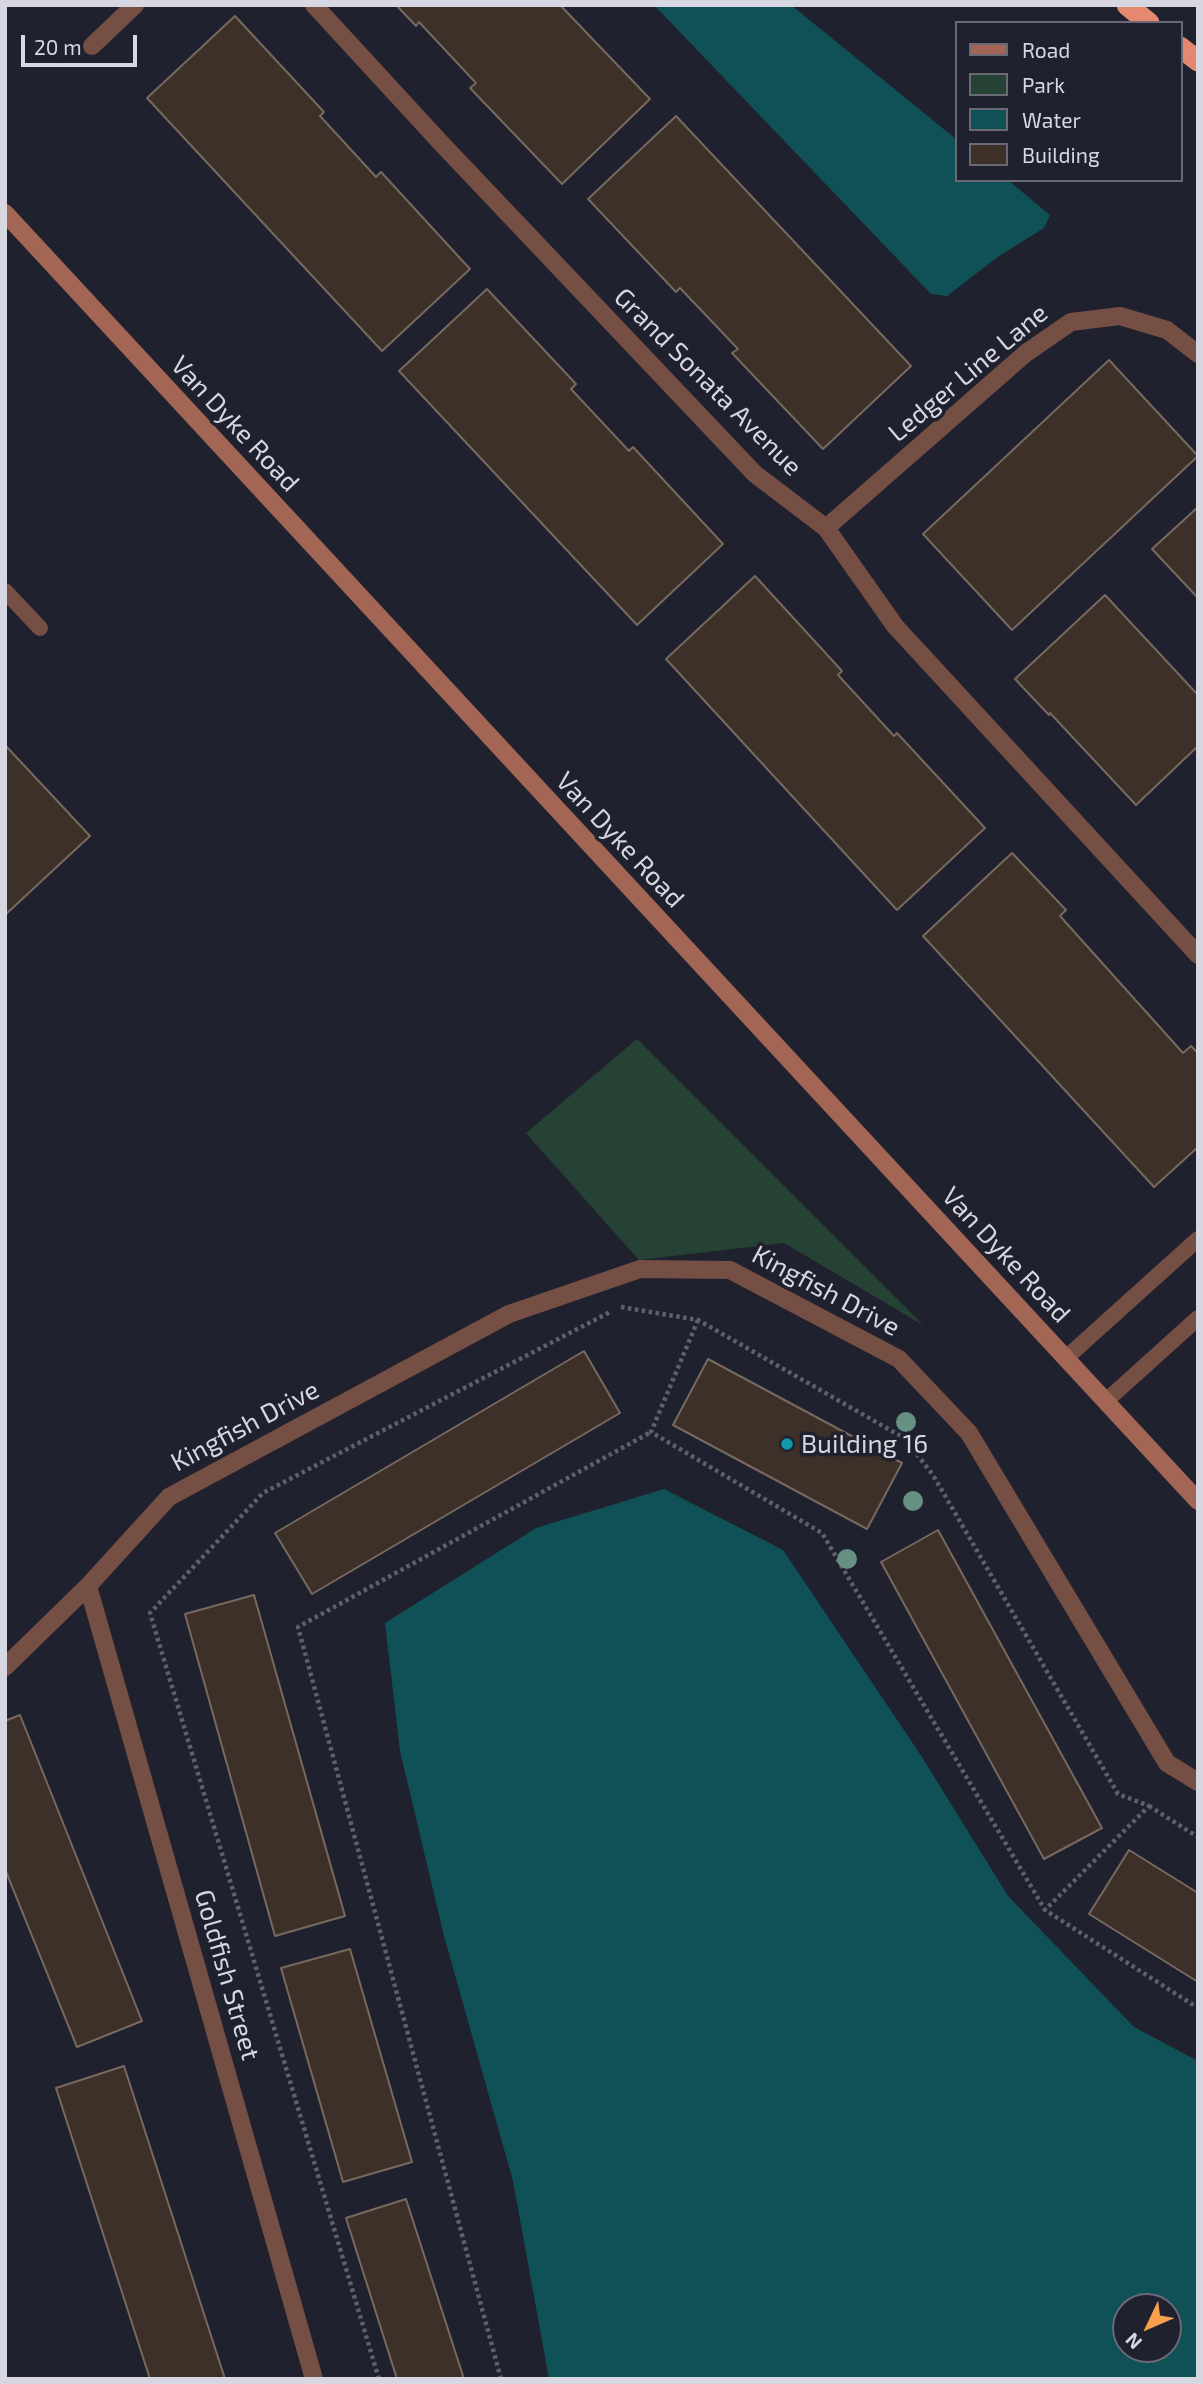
<!DOCTYPE html>
<html>
<head>
<meta charset="utf-8">
<style>
  body { margin:0 }
  #map { position:relative; width:1203px; height:2384px; overflow:hidden; background:#20212e; font-family:"Exo 2",sans-serif }
  canvas { display:block }
  .frame { position:absolute; inset:0; border:7px solid #d6d7e0; pointer-events:none }
  .legend { position:absolute; left:955px; top:21px; width:228px; height:161px; box-sizing:border-box; background:#20212e; border:2px solid #696a75; margin:0; padding:9px 12px; list-style:none; font-size:21px; color:#d6d7e0 }
  .legend li { display:flex; align-items:center; gap:14px; height:35px }
  .legend b { width:35px; border:2px solid #696a75 }
  .north { position:absolute; left:1112px; top:2293px; width:70px; height:70px; box-sizing:border-box; background:#20212e; border:2px solid #696a75; border-radius:50%; rotate:226deg; font-size:19px; font-weight:700; line-height:28px; text-align:center; color:#d6d7e0 }
  .north::after { content:''; display:block; margin:auto; width:24px; height:32px; background:#f8a04b; clip-path:polygon(50% 0,100% 100%,50% 72%,0 100%) }
  .scale { position:absolute; left:21px; top:35px; width:116px; height:32px; box-sizing:border-box; border:4px solid #d6d7e0; border-top:0; padding-left:9px; font-size:21px; line-height:24px; white-space:nowrap; color:#d6d7e0; -webkit-text-stroke:5px #20212e; paint-order:stroke }
</style>
</head>
<body>
<div id="map">
<canvas width="1203" height="2384"></canvas>
<div class="frame"></div>
<ul class="legend">
<li><b style="height:9px;background:#a36655"></b>Road</li>
<li><b style="height:19px;background:#264235"></b>Park</li>
<li><b style="height:19px;background:#105057"></b>Water</li>
<li><b style="height:19px;background:#3c3028"></b>Building</li>
</ul>
<div class="north">N</div>
<div class="scale">20 m</div>
</div>
<script>
const g = document.querySelector('canvas').getContext('2d');
g.lineJoin = 'round';
function fill(path, color) { g.fillStyle = color; g.fill(path, 'evenodd'); }
function stroke(path, color, width, dash) { g.strokeStyle = color; g.lineWidth = width; g.lineCap = dash ? 'butt' : 'round'; g.setLineDash(dash || []); g.stroke(path); }
function label(font, color, halo, rows, align = 'center') {
  g.font = font + ' "Exo 2",sans-serif'; g.lineWidth = 7; g.setLineDash([]); g.textBaseline = 'middle'; g.strokeStyle = halo; g.fillStyle = color; for (const [text, x, y, turn = 0] of rows) {
    g.save(); g.translate(x, y); g.rotate((+turn || 0) * Math.PI / 180); g.textAlign = isNaN(turn) ? turn : align; if (halo) g.strokeText(text, 0, 0); g.fillText(text, 0, 0); g.restore();
  }
}
fill(new Path2D(`
  M 637,1039 L 923,1325 L 784,1243 L 639,1260 L 526,1133 Z`), '#264235');
fill(new Path2D(`
  M 654,5 L 791,5 L 956,139 L 956,180 L 1008,180 L 1050,215 L 1044,228 L 999,256 L 947,296 L 931,294 Z
  M 664,1489 L 783,1550 L 920,1754 L 1008,1896 L 1134,2027 L 1198,2061 L 1198,2379 L 549,2379 L 513,2181 L 444,1936 L 400,1751 L 385,1623 L 536,1528 ZM 1126,2307 L 1168,2307 L 1168,2349 L 1126,2349 Z`), '#105057');
const building = new Path2D(`
  M 396,5 L 560,5 L 650,99 L 562,184 L 470,88 L 476,83 L 419,22 L 416,26 Z
  M 235,16 L 324,112 L 320,116 L 376,177 L 381,172 L 470,269 L 382,351 L 147,98 Z
  M 676,116 L 911,366 L 823,449 L 732,353 L 738,349 L 680,288 L 676,292 L 588,199 Z
  M 487,289 L 576,384 L 571,389 L 629,451 L 633,447 L 723,544 L 637,625 L 399,371 Z
  M 1109,360 L 1198,456 L 1012,630 L 923,534 Z
  M 1198,507 L 1198,598 L 1152,549 Z
  M 755,576 L 842,671 L 838,675 L 894,736 L 897,733 L 985,828 L 897,910 L 666,659 Z
  M 1105,595 L 1198,695 L 1198,746 L 1136,805 L 1050,713 L 1049,715 L 1015,679 Z
  M 5,745 L 90,836 L 5,915 Z
  M 1012,853 L 1066,910 L 1060,916 L 1183,1053 L 1191,1046 L 1198,1053 L 1198,1147 L 1154,1187 L 923,936 Z
  M 584,1351 L 620,1413 L 312,1594 L 275,1533 Z
  M 708,1359 L 902,1463 L 867,1529 L 673,1425 Z
  M 938,1530 L 1102,1828 L 1044,1859 L 881,1562 Z
  M 254,1595 L 345,1916 L 275,1936 L 185,1614 Z
  M 20,1715 L 142,2021 L 77,2047 L 5,1869 L 5,1721 Z
  M 1129,1850 L 1198,1893 L 1198,1982 L 1089,1914 Z
  M 350,1949 L 412,2162 L 343,2182 L 281,1968 Z
  M 124,2066 L 225,2379 L 150,2379 L 56,2088 Z
  M 406,2199 L 464,2379 L 397,2379 L 346,2218 Z`);
fill(building, '#3c3028');
stroke(building, '#776960', 2);
stroke(new Path2D(`
  M 621,1307 L 698,1320 L 904,1438 L 933,1475 L 1118,1794 L 1149,1806 L 1045,1910
  M 698,1320 L 651,1432 L 822,1533 L 1045,1910 L 1198,2008
  M 1149,1806 L 1198,1837
  M 379,2379 L 150,1613 L 263,1493 L 610,1312
  M 501,2379 L 298,1627 L 651,1432`), '#5f606c', 4.5, [3.5, 3.5]);
stroke(new Path2D(`
  M 5,591 L 40,628
  M 1066,1358 L 1198,1239
  M 1106,1401 L 1198,1318`), '#754e44', 16);
stroke(new Path2D(`
  M 314,5 L 441,143 L 755,474 L 826,528 L 895,626 L 1198,955
  M 92,46 L 135,5
  M 826,528 L 1026,353 L 1071,322 L 1120,316 L 1167,330 L 1198,354
  M 88,1586 L 314,2379
  M 5,1667 L 88,1586 L 169,1497 L 509,1314 L 640,1269 L 730,1270 L 899,1359 L 969,1433 L 1167,1763 L 1198,1782`), '#754e44', 18);
stroke(new Path2D(`
  M 5,213 L 1198,1501`), '#a36655', 18);
stroke(new Path2D(`
  M 1127,5 L 1149,23
  M 1180,47 L 1198,61`), '#e6886f', 21);
g.fillStyle = '#659082';
for (const [x, y] of [
  [906,1422],
  [913,1501],
  [847,1559]
]) { g.beginPath(); g.arc(x, y, 10, 0, 2 * Math.PI); g.fill(); }
for (const [x, y, r, color] of [
  [787,1444,7,"#0f9aa8"]
]) { const dot = new Path2D(); dot.arc(x, y, r, 0, 2 * Math.PI); g.fillStyle = color; g.fill(dot); stroke(dot, '#20212e', 2.5); }
label('26px', '#d6d7e0', '#20212e', [
  ["Ledger Line Lane",968,373,-40],
  ["Grand Sonata Avenue",708,382,45],
  ["Van Dyke Road",235,424,47],
  ["Van Dyke Road",620,840,47],
  ["Van Dyke Road",1006,1255,47],
  ["Kingfish Drive",826,1291,28],
  ["Kingfish Drive",245,1426,-28],
  ["Goldfish Street",227,1975,74]
]);
label('26px', '#d6d7e0', '#20212e', [
  ["Building 16",801,1444]
], 'left');
</script>
</body>
</html>
